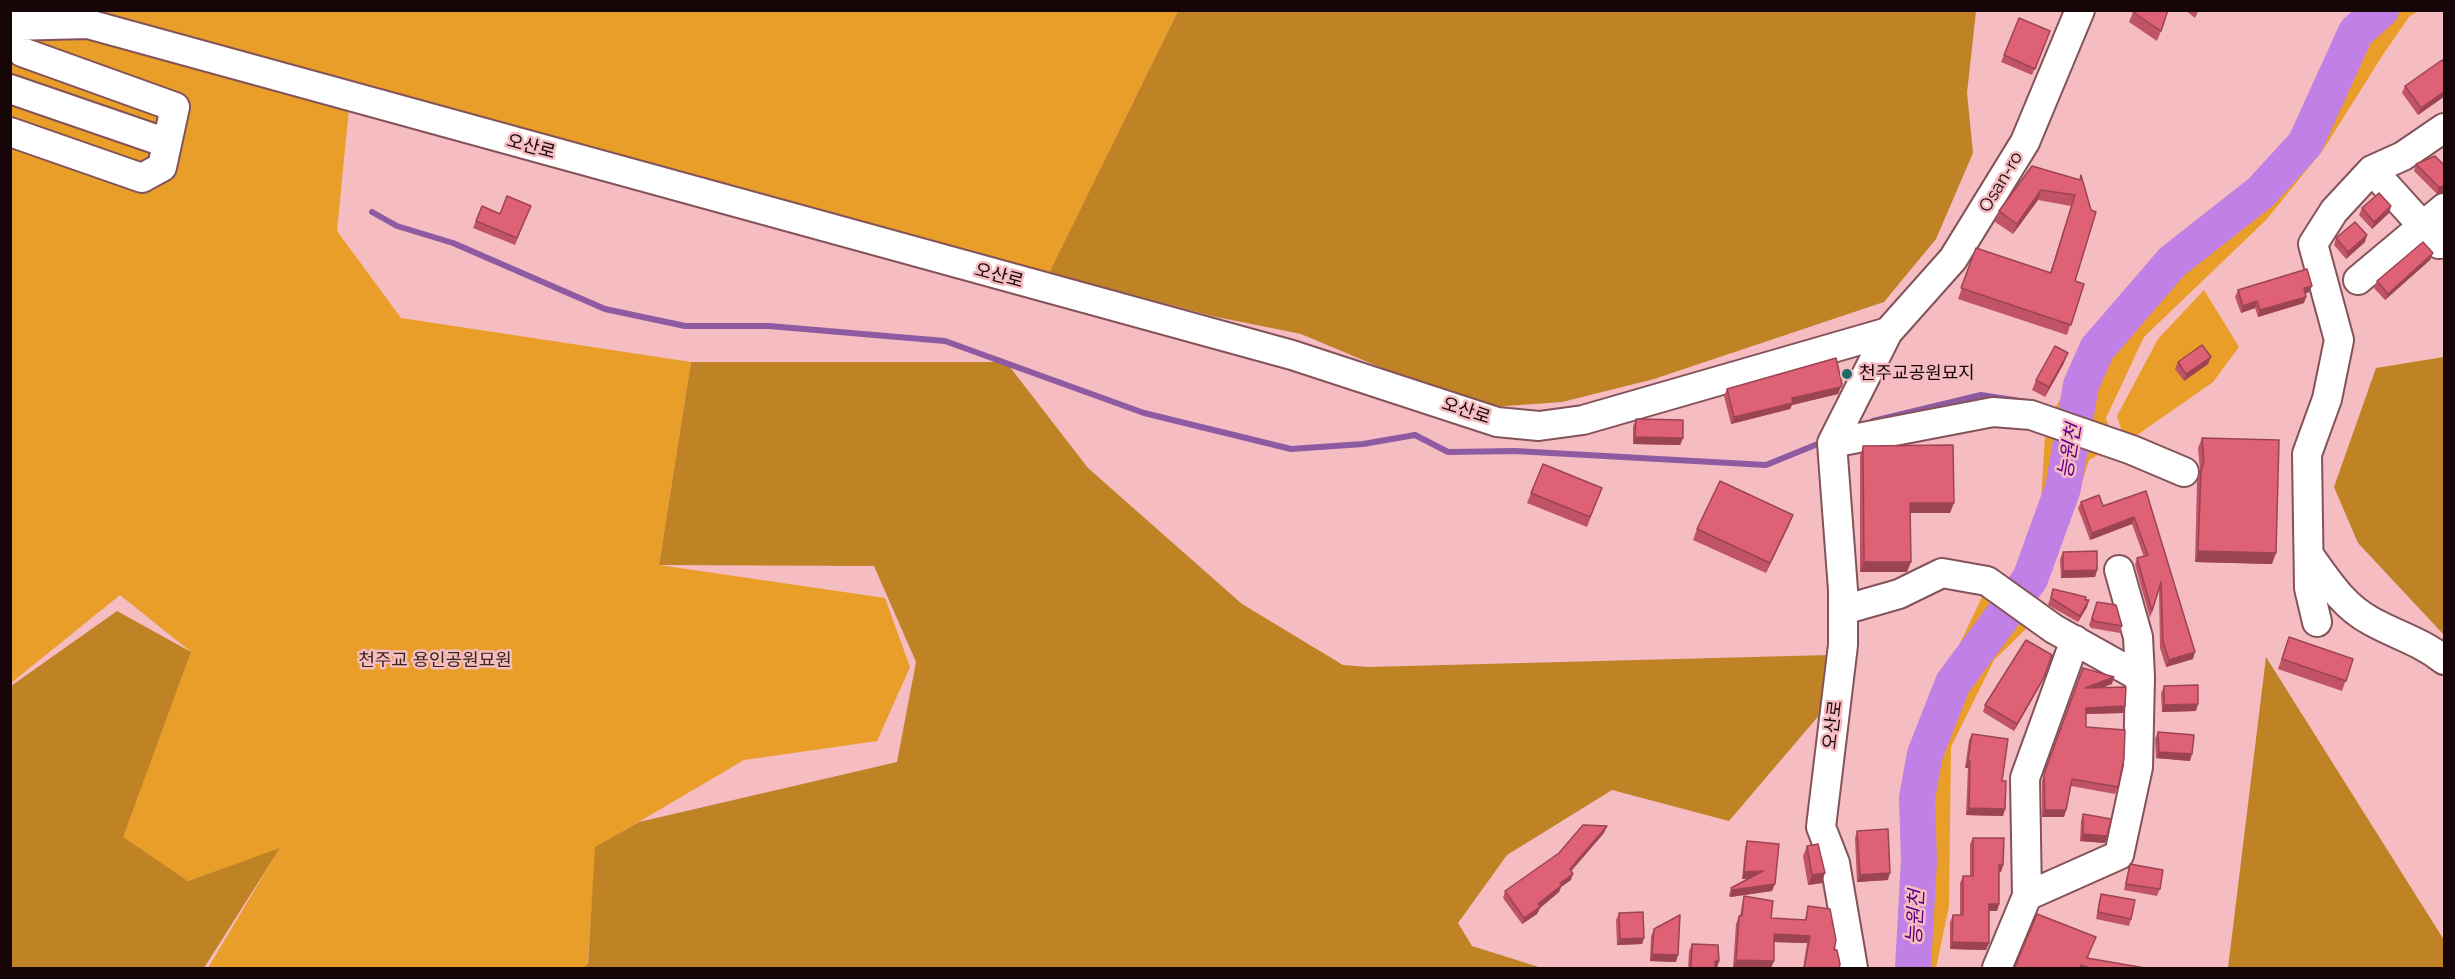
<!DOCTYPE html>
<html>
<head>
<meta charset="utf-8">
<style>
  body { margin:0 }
  #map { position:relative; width:2455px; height:979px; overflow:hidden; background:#f5bcc1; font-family:Raleway,sans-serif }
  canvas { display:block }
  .frame { position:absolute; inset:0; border:12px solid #170608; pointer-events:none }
</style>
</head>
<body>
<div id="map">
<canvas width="2455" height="979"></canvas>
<div class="frame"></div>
</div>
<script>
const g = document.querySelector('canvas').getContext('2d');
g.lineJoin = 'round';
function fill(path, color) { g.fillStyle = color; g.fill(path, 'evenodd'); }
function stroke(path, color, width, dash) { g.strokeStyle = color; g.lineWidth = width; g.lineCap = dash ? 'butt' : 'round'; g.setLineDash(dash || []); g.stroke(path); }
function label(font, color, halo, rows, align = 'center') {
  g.font = font + ' Raleway,"Noto Sans KR",sans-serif'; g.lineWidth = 5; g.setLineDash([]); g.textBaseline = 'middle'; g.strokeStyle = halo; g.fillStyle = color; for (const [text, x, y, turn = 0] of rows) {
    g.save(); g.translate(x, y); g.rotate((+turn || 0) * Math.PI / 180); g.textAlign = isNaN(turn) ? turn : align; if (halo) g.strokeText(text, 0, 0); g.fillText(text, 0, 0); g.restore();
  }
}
fill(new Path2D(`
  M 11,11 L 1178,11 L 1049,273 L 1038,287 L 350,98 L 337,231 L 401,318 L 691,362 L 659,565 L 885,598 L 910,667 L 877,741 L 744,760 L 596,847 L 587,968 L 208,968 L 279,849 L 188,881 L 122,837 L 191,652 L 120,595 L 11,683 Z
  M 2369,11 L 2377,11 L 2353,30 L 2304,143 L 2260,191 L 2171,261 L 2095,348 L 2079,384 L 2072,418 L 2054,410 L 2092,345 L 2168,260 L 2255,190 L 2301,142 L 2336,52 L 2351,26 Z
  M 2388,11 L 2418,11 L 2409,17 L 2384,53 L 2323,150 L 2266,220 L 2144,337 L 2106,418 L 2111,434 L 2077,421 L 2100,355 L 2175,267 L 2263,196 L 2310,146 L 2361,34 Z
  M 2204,290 L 2239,347 L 2213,382 L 2137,435 L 2123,435 L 2117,416 L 2158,339 Z
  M 2045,435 L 2069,442 C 2062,484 2045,559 2018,591 L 2008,582 L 2026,560 L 2041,501 Z
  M 2072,444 L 2101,453 L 2089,460 L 2081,486 L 2061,519 L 2040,583 L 2030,599 L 2022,593 L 2031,580 L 2065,489 Z
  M 1983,595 L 2003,609 L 1952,679 L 1921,755 L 1915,800 L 1918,860 L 1912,963 L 1912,968 L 1910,968 L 1914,855 L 1909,824 L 1919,746 L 1941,683 Z
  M 2010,610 L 2026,623 L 2027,628 L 1994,660 L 1951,747 L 1949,906 L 1936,968 L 1917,968 L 1923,860 L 1922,799 L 1928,752 L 1956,686 Z`), '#e89e29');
fill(new Path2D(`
  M 1178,11 L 1976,11 L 1967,93 L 1973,153 L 1936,239 L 1884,302 L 1654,379 L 1562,402 L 1477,408 L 1301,334 L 1212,316 L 1049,273 Z
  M 2444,357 L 2444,635 L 2358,543 L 2334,487 L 2376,368 Z
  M 691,362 L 1006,362 L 1088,468 L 1242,604 L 1343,665 L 1368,667 L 1830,655 L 1821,713 L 1729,821 L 1612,790 L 1507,855 L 1458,923 L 1472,946 L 1542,968 L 584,968 L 588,963 L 595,847 L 639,822 L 897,762 L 916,662 L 874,566 L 659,565 Z
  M 117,611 L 191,652 L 123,837 L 188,881 L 280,848 L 204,968 L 11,968 L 11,686 Z
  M 2266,657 L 2444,940 L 2444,968 L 2228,968 Z`), '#bf8225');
stroke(new Path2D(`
  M 372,212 L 397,226 L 453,243 L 605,309 L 685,326 L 769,326 L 945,341 L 1144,413 L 1291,449 L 1363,444 L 1415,435 L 1448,452 L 1515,451 L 1766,465 L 1825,441
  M 1873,421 L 1981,395 L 2027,402`), '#8e5ba3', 6);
stroke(new Path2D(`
  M 1913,968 L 1919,860 L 1917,798 L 1925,754 L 1953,683 L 2030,579 L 2063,488 L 2081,385 L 2097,349 L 2172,262 L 2261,192 L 2305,144 L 2356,32 L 2381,10`), '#c180e6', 36);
const minor = new Path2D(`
  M 10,26 L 88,24 L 1292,355 L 1497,422 L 1539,426 L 1583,420 L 1888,332
  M 10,40 L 22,52 L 175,107 L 162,167 L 142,178 L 10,132
  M 10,89 L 167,143
  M 2372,170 L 2439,244
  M 2358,280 L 2444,208
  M 1832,443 L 1993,412 L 2031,415 L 2132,450 L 2184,472
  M 2309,555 C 2327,580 2343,606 2371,621 C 2396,635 2422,642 2444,660
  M 2119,570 L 2138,637 L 2140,677
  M 1843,610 L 1899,594 L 1942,573 L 1987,581 L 2054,629 L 2140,677 L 2138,767 L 2119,855 L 2027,896
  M 2317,622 L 2309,588 L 2307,454 L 2327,399 L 2339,340 L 2313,244 L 2334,211 L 2372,170 L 2403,156 L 2444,128
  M 1853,968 L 1835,863 L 1821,827 L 1843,645 L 1843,590 L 1832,443 L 1888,332 L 1953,259 L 2025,142 L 2080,10
  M 1997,968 L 2027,896 L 2025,778 L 2075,640`);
stroke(minor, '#845359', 32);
stroke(minor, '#fff', 28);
fill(new Path2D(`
  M 2185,10 L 2199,10 L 2195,18 Z
  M 2133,12 L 2161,31 L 2157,41 L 2129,22 Z
  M 2050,31 L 2032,75 L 2001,62 L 2004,55 Z
  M 2445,64 L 2445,96 L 2418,115 L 2402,93 L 2405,86 Z
  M 2416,164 L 2445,166 L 2445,193 L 2437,194 L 2414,171 Z
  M 2032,166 L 2080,180 L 2075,281 L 2084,284 L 2067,335 L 1958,299 L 1976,248 L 2050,273 L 2071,206 L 2038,200 L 2013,234 L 1995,222 L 1999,211 Z
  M 482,206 L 500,214 L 531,206 L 515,245 L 473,228 Z
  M 2391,206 L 2389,213 L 2372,229 L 2359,215 L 2362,208 Z
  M 2336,238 L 2365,242 L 2346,259 L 2334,245 Z
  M 2433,253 L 2430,260 L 2385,300 L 2374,288 L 2377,281 Z
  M 2312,286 L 2309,292 L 2305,294 L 2304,303 L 2258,317 L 2255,308 L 2241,313 L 2235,297 L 2238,290 Z
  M 2211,357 L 2208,364 L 2184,381 L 2175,369 L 2178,362 Z
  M 2064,363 L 2045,397 L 2032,390 L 2036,380 Z
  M 1842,384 L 1838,394 L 1792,405 L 1790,409 L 1731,424 L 1724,396 L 1727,389 Z
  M 1636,419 L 1683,438 L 1680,445 L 1633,444 L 1633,426 Z
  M 2202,438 L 2272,564 L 2195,562 L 2197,482 L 2200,471 L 2198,448 Z
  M 1863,446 L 1950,513 L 1910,513 L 1907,572 L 1860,572 L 1860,456 Z
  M 1602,488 L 1587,527 L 1527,503 L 1531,493 Z
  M 2146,491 L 2193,659 L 2166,667 L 2160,648 L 2159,590 L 2150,618 L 2135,565 L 2137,558 L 2144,557 L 2132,524 L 2090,540 L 2078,508 L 2081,502 L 2103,506 Z
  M 1789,525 L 1766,573 L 1693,540 L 1697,529 Z
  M 2063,552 L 2097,570 L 2095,577 L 2061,578 L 2060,559 Z
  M 2053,589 L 2089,600 L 2087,607 L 2078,622 L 2048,605 Z
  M 2097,602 L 2122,626 L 2120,633 L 2091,628 L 2089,625 Z
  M 2289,637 L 2353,659 L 2342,691 L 2278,669 Z
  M 2083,668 L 2112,684 L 2102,687 L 2125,706 L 2123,713 L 2086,714 L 2086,727 L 2118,787 L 2115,794 L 2071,786 L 2066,810 L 2064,817 L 2042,817 L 2042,781 Z
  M 2041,684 L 2014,731 L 1983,712 L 1985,705 Z
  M 2164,686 L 2196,711 L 2162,712 L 2161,693 Z
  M 2158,732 L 2190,761 L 2156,758 L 2155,739 Z
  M 1972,734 L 2002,781 L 2005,809 L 2003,816 L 1966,815 L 1968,768 L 1965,768 L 1969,740 Z
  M 2083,814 L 2105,843 L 2080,841 L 2081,821 Z
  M 1857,831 L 1888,880 L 1857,882 L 1855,838 Z
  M 1604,833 L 1571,871 L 1571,880 L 1561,887 L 1559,892 L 1540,908 L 1537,914 L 1522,924 L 1503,898 L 1505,891 Z
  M 1973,838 L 2003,865 L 2001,872 L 1999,872 L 1999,904 L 1997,911 L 1989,911 L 1989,943 L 1986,950 L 1950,949 L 1950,922 L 1953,915 L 1960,915 L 1960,883 L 1963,876 L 1970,876 L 1970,844 Z
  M 1747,841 L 1772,891 L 1730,897 L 1729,895 L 1731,888 L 1748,879 L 1742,879 L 1745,848 Z
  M 1807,846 L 1822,883 L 1808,885 L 1803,856 Z
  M 2130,864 L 2160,889 L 2157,896 L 2124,890 L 2128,871 Z
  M 2101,894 L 2131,919 L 2129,926 L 2096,919 L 2099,901 Z
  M 1744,896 L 1771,918 L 1805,920 L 1808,906 L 1834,950 L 1839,969 L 1803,969 L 1807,943 L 1774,942 L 1774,961 L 1771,968 L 1733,968 L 1736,924 L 1739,916 L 1740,916 L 1742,904 Z
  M 1619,913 L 1644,938 L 1642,944 L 1617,945 L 1616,920 Z
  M 1654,929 L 1676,962 L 1650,961 L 1651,936 Z
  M 1692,944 L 1719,961 L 1717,968 L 1688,969 L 1689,951 Z
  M 2088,958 L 2145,969 L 2014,969 Z`), '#c05365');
fill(new Path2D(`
  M 2445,91 L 2445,96 L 2418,115 L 2421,108 Z
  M 2445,186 L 2445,193 L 2437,194 L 2439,187 Z
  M 2041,190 L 2038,200 L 2013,234 L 2017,224 Z
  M 2391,206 L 2389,213 L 2372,229 L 2374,222 Z
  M 2367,235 L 2365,242 L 2346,259 L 2348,252 Z
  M 2433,253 L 2430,260 L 2385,300 L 2388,294 Z
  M 2312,286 L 2309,292 L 2301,295 L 2304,288 Z
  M 2306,297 L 2304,303 L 2258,317 L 2260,310 Z
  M 2257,301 L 2255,308 L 2241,313 L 2243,306 Z
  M 2068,353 L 2064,363 L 2045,397 L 2049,387 Z
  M 2211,357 L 2208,364 L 2184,381 L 2186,374 Z
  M 1842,384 L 1838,394 L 1792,405 L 1790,409 L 1731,424 L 1734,417 L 1792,398 Z
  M 1635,437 L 1683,438 L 1680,445 L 1633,444 Z
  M 1910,503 L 1954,503 L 1950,513 L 1907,513 Z
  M 1793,515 L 1789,525 L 1766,573 L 1770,563 Z
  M 2134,517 L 2132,524 L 2090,540 L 2092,533 Z
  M 2198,551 L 2276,553 L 2272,564 L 2195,562 Z
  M 1864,562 L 1911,562 L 1907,572 L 1860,572 Z
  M 2097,570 L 2095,577 L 2061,578 L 2063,571 Z
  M 2089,600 L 2087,607 L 2078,622 L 2080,616 Z
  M 2195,652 L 2193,659 L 2166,667 L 2169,660 Z
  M 2044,677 L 2041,684 L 2014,731 L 2017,724 Z
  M 2114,677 L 2112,684 L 2083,695 L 2085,688 Z
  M 2198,704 L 2196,711 L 2162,712 L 2164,705 Z
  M 2125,706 L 2123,713 L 2083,714 L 2086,708 Z
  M 2159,752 L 2192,754 L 2190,761 L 2156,758 Z
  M 1968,761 L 1970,761 L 1968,768 L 1965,768 Z
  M 1969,808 L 2005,809 L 2003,816 L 1966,815 Z
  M 2045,810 L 2066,810 L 2064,817 L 2042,817 Z
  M 1607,826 L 1604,833 L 1567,876 L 1570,869 Z
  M 2083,834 L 2107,836 L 2105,843 L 2080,841 Z
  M 1999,865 L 2003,865 L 2001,872 L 1997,872 Z
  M 1763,871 L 1761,878 L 1742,879 L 1744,872 Z
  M 1825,873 L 1822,883 L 1808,885 L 1812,875 Z
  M 1890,873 L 1888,880 L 1857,882 L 1860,875 Z
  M 1573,874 L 1571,880 L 1561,887 L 1559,892 L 1540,908 L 1537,914 L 1522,924 L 1524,918 L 1538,904 L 1560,883 Z
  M 1775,884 L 1772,891 L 1730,897 L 1732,890 Z
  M 1989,904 L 1999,904 L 1997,911 L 1987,911 Z
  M 1774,934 L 1810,936 L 1807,943 L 1771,942 Z
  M 1644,938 L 1642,944 L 1617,945 L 1620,939 Z
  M 1952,942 L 1989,943 L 1986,950 L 1950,949 Z
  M 1652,954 L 1678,955 L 1676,962 L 1650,961 Z
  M 1736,960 L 1774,961 L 1771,968 L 1733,968 Z
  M 1715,961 L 1719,961 L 1717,968 L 1713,968 Z`), '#9c4452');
const building = new Path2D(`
  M 2134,10 L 2168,10 L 2161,31 L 2133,12 Z
  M 2019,18 L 2050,31 L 2035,69 L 2004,55 Z
  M 2442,60 L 2445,64 L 2445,91 L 2421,108 L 2405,86 Z
  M 2435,156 L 2445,166 L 2445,186 L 2439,187 L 2416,164 Z
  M 2032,166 L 2080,180 L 2081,175 L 2091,210 L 2096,212 L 2075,281 L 2084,284 L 2071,325 L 1961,288 L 1976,248 L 2051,273 L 2075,195 L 2041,190 L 2017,224 L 1999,211 Z
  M 2379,193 L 2391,206 L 2374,222 L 2362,208 Z
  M 507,196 L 531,206 L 517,238 L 476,221 L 482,206 L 500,214 Z
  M 2355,222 L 2367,235 L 2348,252 L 2336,238 Z
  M 2423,242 L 2433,253 L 2388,294 L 2377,281 Z
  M 2307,269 L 2312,286 L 2304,288 L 2306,297 L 2260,310 L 2257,301 L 2243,306 L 2238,290 Z
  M 2202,345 L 2211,357 L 2186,374 L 2178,362 Z
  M 2055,346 L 2068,353 L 2049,387 L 2036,380 Z
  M 1836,358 L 1842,384 L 1841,387 L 1792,398 L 1793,403 L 1734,417 L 1727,389 Z
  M 1636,419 L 1683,420 L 1683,438 L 1635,437 Z
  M 2202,438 L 2279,440 L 2276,553 L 2198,551 L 2201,471 L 2204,460 Z
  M 1953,445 L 1954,503 L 1910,503 L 1911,562 L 1864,562 L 1863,446 Z
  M 1543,464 L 1602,488 L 1590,517 L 1531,493 Z
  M 1720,481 L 1793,515 L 1770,563 L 1697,529 Z
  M 2146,491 L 2195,652 L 2169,660 L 2163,641 L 2161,582 L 2152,611 L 2137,558 L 2148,555 L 2134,517 L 2092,533 L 2081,502 L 2099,495 L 2103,506 Z
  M 2097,551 L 2097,570 L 2063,571 L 2063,552 Z
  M 2053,589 L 2086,597 L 2085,600 L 2089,600 L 2080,616 L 2051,598 Z
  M 2097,602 L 2116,605 L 2122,626 L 2094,621 L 2092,618 Z
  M 2289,637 L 2353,659 L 2346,681 L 2282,659 Z
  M 2026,640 L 2052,655 L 2044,677 L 2017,724 L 1985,705 Z
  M 2083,668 L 2114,677 L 2085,688 L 2126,687 L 2125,706 L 2086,708 L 2086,727 L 2125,730 L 2124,758 L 2118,787 L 2072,779 L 2066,810 L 2045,810 L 2044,774 Z
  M 2198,685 L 2198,704 L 2164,705 L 2164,686 Z
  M 2158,732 L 2194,735 L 2192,754 L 2159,752 Z
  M 1972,734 L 2008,739 L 2002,781 L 2006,781 L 2005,809 L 1969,808 L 1970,761 L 1968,761 Z
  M 2083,814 L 2111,819 L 2107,836 L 2083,834 Z
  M 1583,825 L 1607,826 L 1570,869 L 1573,874 L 1560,883 L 1562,885 L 1538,904 L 1540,907 L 1524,918 L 1505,891 L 1559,853 Z
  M 1888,829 L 1890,873 L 1860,875 L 1857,831 Z
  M 1973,838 L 2004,838 L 2003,865 L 1999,865 L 1999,904 L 1989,904 L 1989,943 L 1952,942 L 1953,915 L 1963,915 L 1963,876 L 1973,876 Z
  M 1747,841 L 1779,844 L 1775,884 L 1732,890 L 1731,888 L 1763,871 L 1744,872 Z
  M 1818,844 L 1825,873 L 1812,875 L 1807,846 Z
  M 2130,864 L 2163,870 L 2160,889 L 2126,884 Z
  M 2101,894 L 2135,900 L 2131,919 L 2098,912 Z
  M 1744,896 L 1773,901 L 1771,918 L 1806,920 L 1808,906 L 1830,909 L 1836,940 L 1834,950 L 1837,950 L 1840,964 L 1839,969 L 1804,969 L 1810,936 L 1774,934 L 1774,961 L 1736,960 L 1739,916 L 1742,916 Z
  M 1643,912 L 1644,938 L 1620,939 L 1619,913 Z
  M 2037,914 L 2096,937 L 2087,958 L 2145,968 L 2145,969 L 2091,969 L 2081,965 L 2080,969 L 2014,969 Z
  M 1680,915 L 1678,955 L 1652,954 L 1654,929 Z
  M 1692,944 L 1718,945 L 1719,961 L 1715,961 L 1715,969 L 1691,969 Z`);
fill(building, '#df6175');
stroke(building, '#9c4452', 1.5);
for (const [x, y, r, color] of [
  [1847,374,6,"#1e6a68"]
]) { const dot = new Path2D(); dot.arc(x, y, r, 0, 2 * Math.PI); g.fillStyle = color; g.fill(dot); stroke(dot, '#f5bcc1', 2); }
label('18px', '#170608', '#f5bcc1', [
  ["오산로",531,147,15],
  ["Osan-ro",2001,182,-59],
  ["오산로",999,276,15],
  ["오산로",1466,411,18],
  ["오산로",1833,725,-83]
]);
label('18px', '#170608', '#f5bcc1', [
  ["천주교공원묘지",1859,374]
], 'left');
label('18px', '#382916', '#f5bcc1', [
  ["천주교 용인공원묘원",435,661]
]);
label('italic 20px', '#610086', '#f5bcc1', [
  ["능원천",2070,451,-80],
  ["능원천",1916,917,-87]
]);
</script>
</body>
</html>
